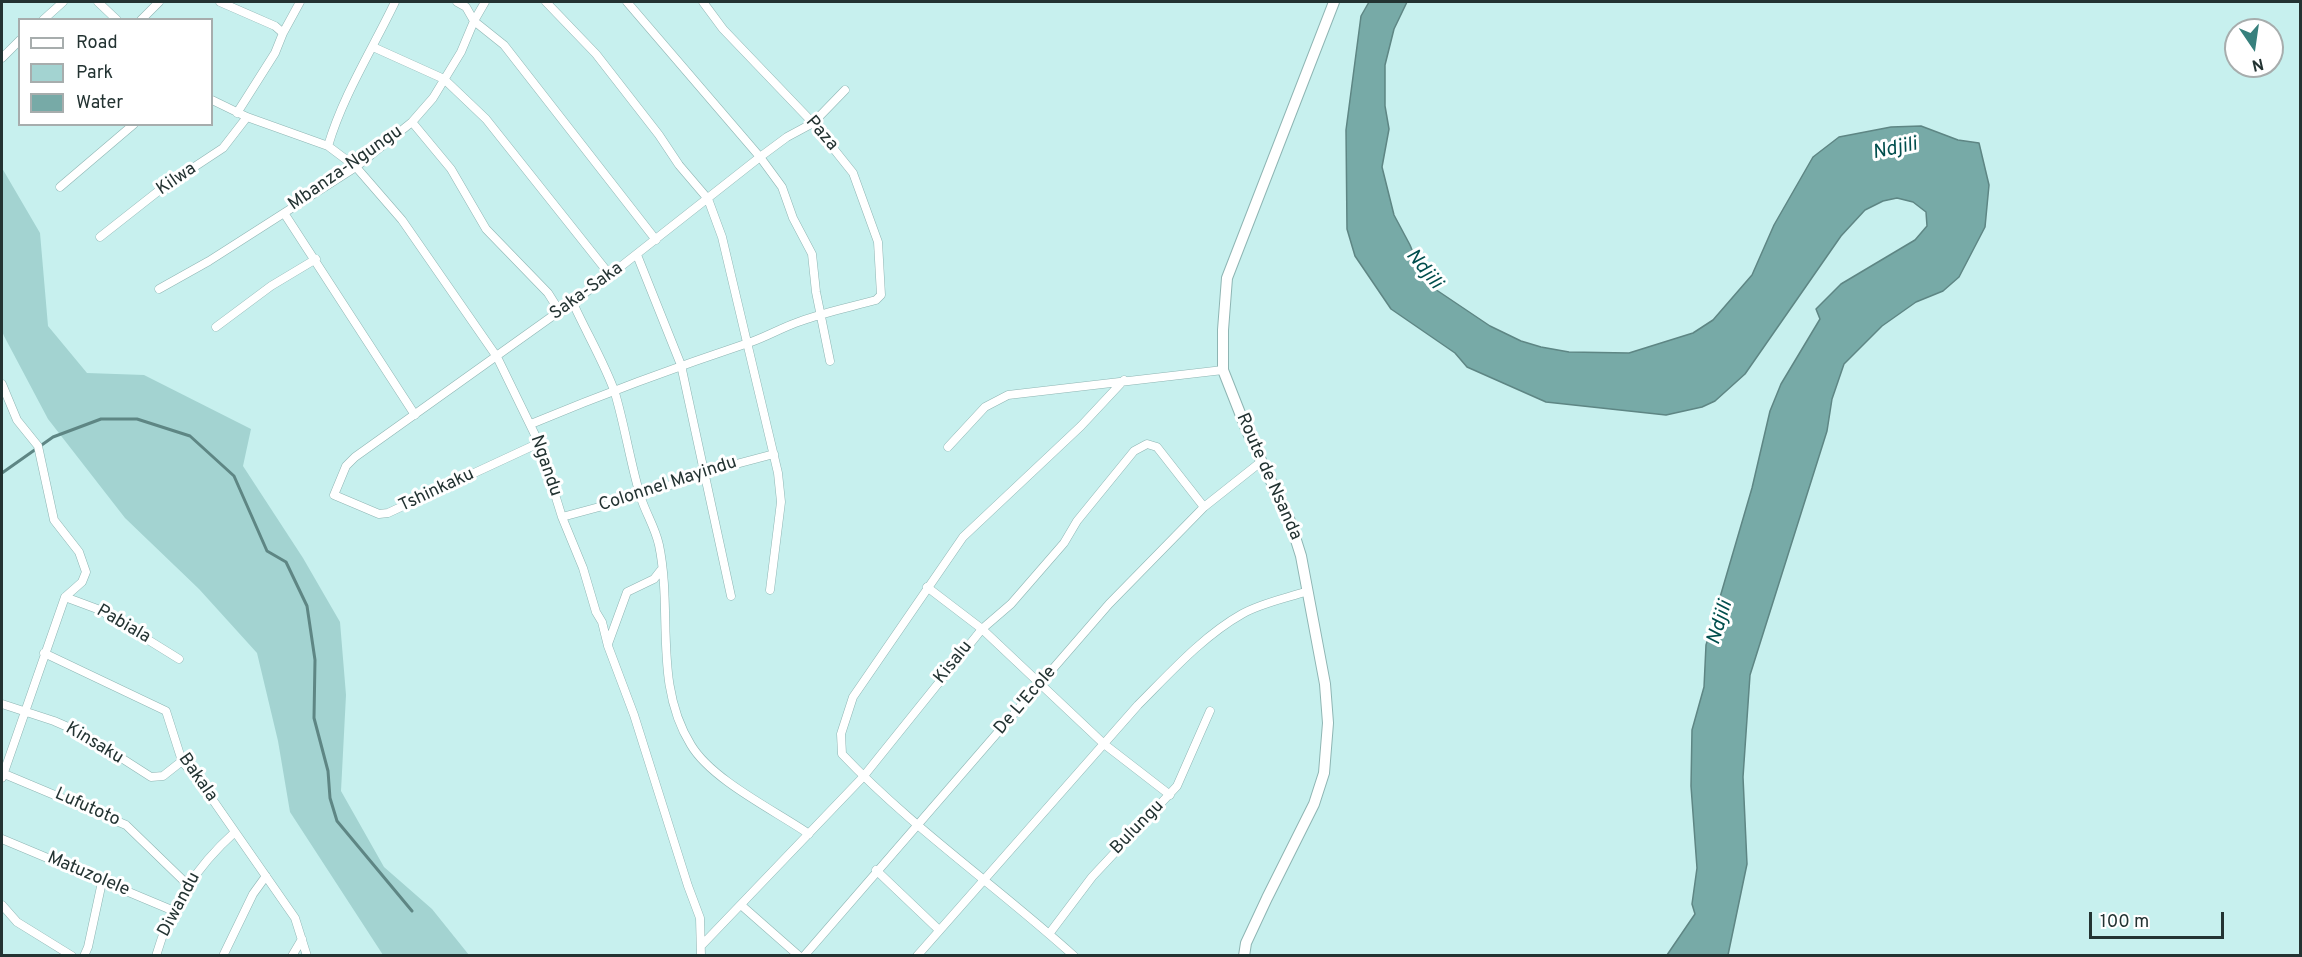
<!DOCTYPE html>
<html>
<head>
<meta charset="utf-8">
<style>
  body { margin:0 }
  #map { position:relative; width:2302px; height:957px; overflow:hidden; background:#c7f0ee; font-family:Overpass,sans-serif }
  canvas { display:block }
  .frame { position:absolute; inset:0; border:3px solid #233332; pointer-events:none }
  .legend { position:absolute; left:18px; top:18px; width:195px; height:108px; box-sizing:border-box; background:#fff; border:2px solid #a7adad; margin:0; padding:8px 10px; list-style:none; font-size:18px; color:#233332 }
  .legend li { display:flex; align-items:center; gap:12px; height:30px }
  .legend b { width:30px; border:2px solid #a7adad }
  .north { position:absolute; left:2224px; top:18px; width:60px; height:60px; box-sizing:border-box; background:#fff; border:2px solid #a7adad; border-radius:50%; rotate:167deg; font-size:16px; font-weight:700; line-height:24px; text-align:center; color:#233332 }
  .north::after { content:''; display:block; margin:auto; width:21px; height:27px; background:#37807d; clip-path:polygon(50% 0,100% 100%,50% 72%,0 100%) }
  .scale { position:absolute; left:2089px; top:912px; width:135px; height:27px; box-sizing:border-box; border:3px solid #233332; border-top:0; padding-left:8px; font-size:18px; line-height:21px; white-space:nowrap; color:#233332; -webkit-text-stroke:4px #fff; paint-order:stroke }
</style>
</head>
<body>
<div id="map">
<canvas width="2302" height="957"></canvas>
<div class="frame"></div>
<ul class="legend">
<li><b style="height:8px;background:#fff"></b>Road</li>
<li><b style="height:16px;background:#a3d3d1"></b>Park</li>
<li><b style="height:16px;background:#77aaa7"></b>Water</li>
</ul>
<div class="north">N</div>
<div class="scale">100 m</div>
</div>
<script>
const g = document.querySelector('canvas').getContext('2d');
g.lineJoin = 'round';
function fill(path, color) { g.fillStyle = color; g.fill(path, 'evenodd'); }
function stroke(path, color, width, dash) { g.strokeStyle = color; g.lineWidth = width; g.lineCap = dash ? 'butt' : 'round'; g.setLineDash(dash || []); g.stroke(path); }
function label(font, color, halo, rows, align = 'center') {
  g.font = font + ' Overpass,sans-serif'; g.lineWidth = 6; g.setLineDash([]); g.textBaseline = 'middle'; g.strokeStyle = halo; g.fillStyle = color; for (const [text, x, y, turn = 0] of rows) {
    g.save(); g.translate(x, y); g.rotate((+turn || 0) * Math.PI / 180); g.textAlign = isNaN(turn) ? turn : align; if (halo) g.strokeText(text, 0, 0); g.fillText(text, 0, 0); g.restore();
  }
}
fill(new Path2D(`
  M 2,168 L 40,233 L 48,326 L 87,373 L 144,375 L 251,429 L 243,466 L 303,558 L 340,622 L 346,695 L 341,791 L 384,867 L 432,909 L 469,955 L 383,955 L 290,812 L 278,741 L 257,653 L 199,589 L 125,518 L 48,419 L 4,336 L 2,331 Z`), '#a3d3d1');
const water = new Path2D(`
  M 1369,2 L 1407,2 L 1394,29 L 1385,65 L 1385,106 L 1389,129 L 1382,167 L 1394,215 L 1410,245 L 1423,277 L 1432,287 L 1490,326 L 1521,341 L 1541,347 L 1569,352 L 1629,353 L 1693,333 L 1713,320 L 1752,275 L 1774,225 L 1813,157 L 1839,137 L 1891,127 L 1921,126 L 1958,140 L 1979,143 L 1989,185 L 1985,227 L 1959,277 L 1943,291 L 1916,302 L 1882,326 L 1844,364 L 1832,399 L 1827,431 L 1750,675 L 1743,777 L 1747,864 L 1728,955 L 1667,955 L 1695,914 L 1692,904 L 1697,868 L 1691,786 L 1692,730 L 1704,687 L 1706,645 L 1752,488 L 1770,411 L 1781,384 L 1820,319 L 1816,309 L 1841,284 L 1915,240 L 1927,226 L 1926,212 L 1913,202 L 1897,198 L 1883,201 L 1865,210 L 1841,236 L 1745,374 L 1715,401 L 1702,407 L 1666,415 L 1546,402 L 1467,367 L 1455,353 L 1391,309 L 1355,256 L 1347,229 L 1346,130 L 1361,16 Z`);
fill(water, '#77aaa7');
stroke(water, '#5e8684', 1.5);
stroke(new Path2D(`
  M 2,473 L 53,437 L 101,419 L 137,419 L 190,436 L 234,476 L 267,551 L 286,562 L 307,606 L 315,660 L 314,718 L 328,771 L 330,798 L 337,821 L 412,911`), '#5e8684', 3);
const street = new Path2D(`
  M 98,2 L 117,20
  M 220,2 L 275,26 L 283,33 L 275,53 L 237,113
  M 457,2 L 466,7 L 474,21 L 504,45 L 656,240
  M 546,2 L 596,54 L 659,135 L 679,165 L 708,199 L 722,237 L 778,473 L 781,502 L 770,590
  M 627,2 L 760,157 L 782,187 L 793,218 L 812,254 L 816,292 L 830,361
  M 43,20 L 63,2
  M 141,20 L 159,2
  M 283,33 L 300,2
  M 373,47 L 444,79 L 486,119 L 610,275
  M 2,58 L 20,40
  M 212,100 L 247,117 L 328,146 L 356,167 L 402,220 L 497,357 L 539,443 L 562,517 L 583,568 L 596,612 L 602,622 L 608,646 L 634,715 L 688,886 L 700,918 L 701,956
  M 412,122 L 451,169 L 486,229 L 548,293 L 560,312
  M 328,146 C 343,95 372,50 395,2
  M 60,187 L 134,124
  M 284,213 L 415,415
  M 100,237 L 161,189 L 223,148 L 247,117
  M 637,255 L 681,365 L 731,596
  M 159,289 L 209,261 L 356,167 L 412,122 L 433,98 L 461,52 L 474,21 L 485,2
  M 573,303 C 585,330 606,366 615,393 C 625,427 630,461 640,495 C 645,512 655,527 659,545 C 673,612 653,684 691,745 C 712,780 774,810 809,834
  M 216,327 L 271,286 L 316,259
  M 2,384 L 17,420 L 38,446 L 54,520 L 79,552 L 86,572 L 82,582 L 65,597 L 2,778
  M 531,424 C 603,394 676,367 751,342 C 768,336 783,327 801,321 C 825,312 851,307 876,300 L 881,295 L 878,242 L 853,173 L 813,123 L 723,29 L 703,2
  M 539,443 L 388,513 L 379,514 L 334,495 L 346,466 L 355,457 L 610,275 L 760,157 L 787,137 L 813,123 L 845,90
  M 948,447 L 985,407 L 1008,395 L 1223,370
  M 562,517 L 640,496 L 706,472 L 774,454
  M 927,587 L 982,629 L 1104,744 L 1170,795
  M 65,597 L 100,610 L 179,659
  M 608,644 L 627,592 L 654,579 L 661,570
  M 44,653 L 166,711 L 182,761 L 208,793 L 295,918 L 307,956
  M 2,704 L 54,721 L 84,734 L 151,777 L 163,776 L 182,761
  M 2,773 L 126,825 L 188,885
  M 2,839 L 174,911
  M 876,870 L 939,930
  M 2,905 L 17,922 L 72,956
  M 741,905 L 799,956
  M 1049,934 L 1092,877 L 1177,786 L 1210,711
  M 701,946 L 863,777 L 982,629 L 1011,604 L 1064,543 L 1077,521 L 1134,451 L 1147,444 L 1157,447 L 1204,507
  M 84,956 L 88,947 L 102,882
  M 156,956 C 170,907 198,865 235,832
  M 223,956 L 253,894 L 266,876
  M 292,956 L 302,939
  M 804,956 L 1109,604 L 1204,507 L 1262,461
  M 917,956 L 1138,705 C 1170,673 1203,636 1242,614 C 1261,603 1287,598 1308,591
  M 1074,956 C 998,887 912,828 842,754 L 841,734 L 853,697 L 963,537 L 1081,426 L 1124,380`);
const secondary = new Path2D(`
  M 1244,956 L 1246,943 L 1267,898 L 1314,804 L 1324,773 L 1328,723 L 1325,684 L 1301,556 L 1290,521 L 1247,431 L 1223,370 L 1223,330 L 1227,278 L 1334,2`);
stroke(street, '#8eb5b3', 9);
stroke(secondary, '#8eb5b3', 12);
stroke(street, '#fff', 8);
stroke(secondary, '#fff', 10);
label('18px', '#233332', '#fff', [
  ["Paza",821,134,49],
  ["Mbanza-Ngungu",346,169,-35],
  ["Kilwa",177,180,-34],
  ["Saka-Saka",587,292,-36],
  ["Ngandu",545,466,71],
  ["Route de Nsanda",1268,477,66],
  ["Colonnel Mayindu",668,485,-18],
  ["Tshinkaku",437,491,-25],
  ["Pabiala",123,625,30],
  ["Kisalu",954,663,-51],
  ["De L'Ecole",1026,701,-49],
  ["Kinsaku",94,744,31],
  ["Bakala",197,778,55],
  ["Lufutoto",87,808,24],
  ["Bulungu",1138,828,-46],
  ["Matuzolele",88,875,23],
  ["Diwandu",180,905,-62]
]);
label('italic 20px', '#004e4d', '#fff', [
  ["Ndjili",1895,150,-12],
  ["Ndjili",1423,270,51],
  ["Ndjili",1721,623,-73]
]);
</script>
</body>
</html>
